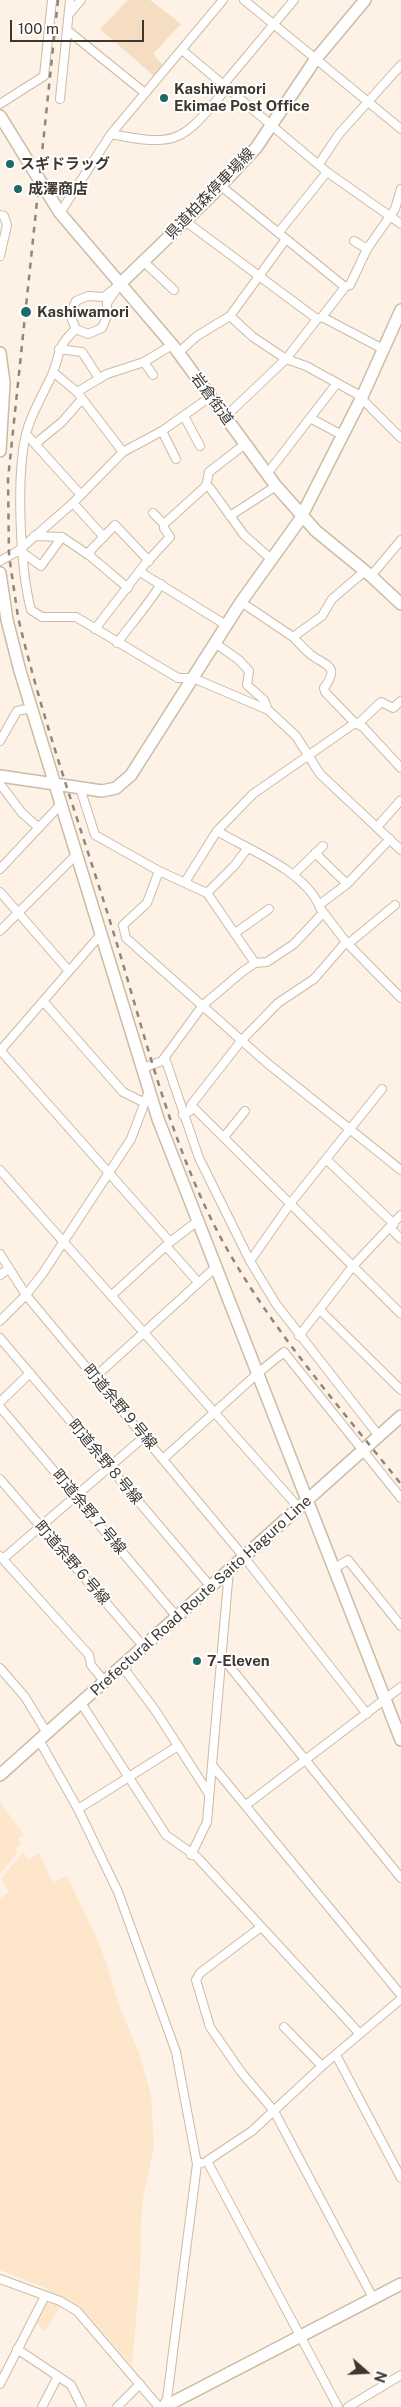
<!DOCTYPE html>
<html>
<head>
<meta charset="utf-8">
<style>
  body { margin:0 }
  #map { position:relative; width:401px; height:2407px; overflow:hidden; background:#fdf2e5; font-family:"Public Sans",sans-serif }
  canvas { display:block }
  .north { position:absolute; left:341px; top:2347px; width:50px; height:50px; -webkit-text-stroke:4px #fff; paint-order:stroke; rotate:109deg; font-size:14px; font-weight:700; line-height:20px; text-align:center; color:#3e372e }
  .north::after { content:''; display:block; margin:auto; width:18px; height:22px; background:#3e372e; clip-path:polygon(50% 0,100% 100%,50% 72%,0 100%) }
  .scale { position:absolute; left:10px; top:20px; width:134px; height:22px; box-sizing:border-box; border:2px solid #3e372e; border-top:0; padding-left:6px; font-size:15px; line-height:18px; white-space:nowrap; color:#3e372e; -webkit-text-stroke:4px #fff; paint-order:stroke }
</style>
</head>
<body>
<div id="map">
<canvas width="401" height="2407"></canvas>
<div class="north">N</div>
<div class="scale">100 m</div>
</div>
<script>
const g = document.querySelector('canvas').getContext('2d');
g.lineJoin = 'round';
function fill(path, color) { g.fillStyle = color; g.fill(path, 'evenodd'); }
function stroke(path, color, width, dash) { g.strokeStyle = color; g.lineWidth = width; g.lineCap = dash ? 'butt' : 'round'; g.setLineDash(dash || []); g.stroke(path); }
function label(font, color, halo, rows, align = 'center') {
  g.font = font + ' "Public Sans","Noto Sans JP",sans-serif'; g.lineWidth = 4; g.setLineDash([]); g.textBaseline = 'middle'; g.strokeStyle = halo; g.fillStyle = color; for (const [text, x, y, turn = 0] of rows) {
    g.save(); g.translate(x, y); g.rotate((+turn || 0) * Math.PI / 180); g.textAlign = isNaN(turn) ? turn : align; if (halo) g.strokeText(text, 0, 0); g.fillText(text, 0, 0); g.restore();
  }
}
fill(new Path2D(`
  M 0,1802 L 24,1835 L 18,1839 L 21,1844 L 15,1849 L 18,1852 L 0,1874 Z
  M 23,1852 L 29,1860 L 39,1853 L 53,1882 L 67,1876 L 94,1932 L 105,1959 L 120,2008 L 140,2055 L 151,2095 L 154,2146 L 142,2203 L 140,2273 L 132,2366 L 81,2307 L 43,2287 L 0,2270 L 0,1899 L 9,1891 L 1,1879 Z
  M 50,2303 L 60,2307 L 45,2331 L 36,2322 L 45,2304 Z`), '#fde6c9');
fill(new Path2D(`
  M 128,0 L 150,0 L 181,24 L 153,54 L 165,67 L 155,77 L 100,29 Z`), '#f4ddc1');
const street = new Path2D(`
  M 244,0 L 401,129
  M 69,14 L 81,0
  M 67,30 L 145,93
  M 182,50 L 327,172 L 401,224
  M 223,85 L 294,0
  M 60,99 L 70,0
  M 0,104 L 44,76 L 52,0
  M 111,134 C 180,148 183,140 227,88
  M 319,164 L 339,134 L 401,65
  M 221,186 L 345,287
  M 60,213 L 111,134 L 223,0
  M 0,215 L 4,216 L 7,225 L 0,256
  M 185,221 L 317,319
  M 279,232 L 327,172
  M 354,241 L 367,249
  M 144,262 L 174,290
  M 121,283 L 107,303 L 107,316 L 102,328 L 88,334 L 76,329 L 70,315 L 76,301 L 88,296 L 104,297 Z
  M 230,316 L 253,337 L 286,359 L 306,366 L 357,394 L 401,438
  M 322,317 L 383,349
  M 76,329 C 56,347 61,353 52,375 C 44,392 34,409 28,427 C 15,468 20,568 31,610 L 42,617 L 76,617 L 178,678 L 192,678
  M 59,349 L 82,352 L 99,378
  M 178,353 L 197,336 L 230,316 L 286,239
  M 144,362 L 153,375
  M 53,372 L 77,392 L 123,452
  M 77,392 L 107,374 L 144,362 L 172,345
  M 184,416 L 200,446
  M 225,417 L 286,359 L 317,319 L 322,317 L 345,287 L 350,285 L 367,249 L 395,209 L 401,189
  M 310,418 L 342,435
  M 162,431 L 176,459
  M 27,435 L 35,444 L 62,422 L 82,399
  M 35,444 L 81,495
  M 267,474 L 337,383
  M 206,486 L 210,488 L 244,535 L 271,559
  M 73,503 L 104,537
  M 153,513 L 164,524
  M 230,516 L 276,486
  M 34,536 L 62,537 L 90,556 L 128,588
  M 23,553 L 41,566 L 62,537
  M 90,556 L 90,551 L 115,525 L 149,561
  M 0,561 L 18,551 L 73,503 L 123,452 L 162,431 L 210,397
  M 140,572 L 226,625
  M 371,576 L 401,540
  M 241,602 L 293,637 L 322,616 L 332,599 L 365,571
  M 95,629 L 145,564 L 170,537 L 164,528 L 164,524 L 206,486 L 209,472 L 245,444
  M 293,637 C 299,643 304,649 310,654 C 325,666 341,665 324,688 L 325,692 L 355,723 L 363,727 L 401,768
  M 117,643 C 132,623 148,605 161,584
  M 215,643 L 239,660 L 249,671 L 247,685 L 264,700 L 268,710
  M 193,678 L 268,710 L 296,736 L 320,774 L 401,850
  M 359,723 L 381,702 L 393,708 L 401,701
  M 0,741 L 17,711 L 31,708
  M 0,784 L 22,813 L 38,827
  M 80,788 L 95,835 L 159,871 L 147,903 L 123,925 L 126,938 L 267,1063 L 401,1170
  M 377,827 L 401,800
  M 217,831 C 249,850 303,870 319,905
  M 390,839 L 347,884 L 319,905 L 320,908 L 346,942 L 401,998
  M 315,853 L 347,884
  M 0,869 L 62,803
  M 159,871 L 207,893 L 255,963
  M 293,875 L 323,846
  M 185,882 L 217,831 L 253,794 L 355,723
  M 0,892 L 69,971
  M 207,893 L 234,866 L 247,849
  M 0,931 L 77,854
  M 235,933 L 269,909
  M 348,944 L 395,905
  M 43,1001 L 123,1092 L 145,1103
  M 0,1050 L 170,1242
  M 0,1051 L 102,933
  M 165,1058 L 199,1158 L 250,1261
  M 143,1068 L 162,1061 L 203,1005 L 242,972 L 255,963 L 267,962 L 294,944 L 322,914
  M 191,1105 L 401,1314
  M 183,1115 L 190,1111 L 191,1105 L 241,1041 L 278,1003 L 314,979 L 346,942
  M 224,1137 L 245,1111
  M 327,1160 L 394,1224
  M 0,1170 L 299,1508
  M 390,1228 L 401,1239
  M 166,1246 L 198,1282
  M 0,1254 L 26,1295 L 244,1557 L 367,1714
  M 0,1275 L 9,1268
  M 111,1296 L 170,1242 L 199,1220
  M 320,1310 L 401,1390
  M 0,1321 L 26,1295 L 43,1273 L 131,1139 L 149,1091
  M 299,1336 L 353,1266 L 401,1215
  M 0,1338 L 211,1587
  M 95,1377 L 217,1266
  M 0,1402 L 30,1373
  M 0,1407 L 177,1617
  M 379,1436 L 276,1304 L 250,1261 L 290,1204 L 382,1089
  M 163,1459 L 258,1373 L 284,1352 L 401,1498
  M 0,1479 L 144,1647
  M 0,1556 L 89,1655 L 91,1665 L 105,1682
  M 4,1558 L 144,1437
  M 333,1569 L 348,1560 L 401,1626
  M 222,1657 L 401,1878
  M 122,1666 L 155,1710 L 209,1794
  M 0,1668 L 25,1697 L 47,1733
  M 81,1703 L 166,1835 L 197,1857 L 360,2034
  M 39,1740 L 78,1809 L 118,1892 L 176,2052 L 197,2164
  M 212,1765 L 401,1995
  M 246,1805 L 401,1687
  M 78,1809 L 178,1746
  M 191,1855 L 207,1822 L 229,1570
  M 261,1927 L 200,1973 L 196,1980 L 210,2027 L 241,2072 L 274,2111 L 373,2298
  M 284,2027 L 322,2066
  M 336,2055 L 401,2178
  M 0,2279 L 60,2301 L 77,2311 L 159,2407
  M 17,2349 L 71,2385 L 82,2407
  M 0,2384 L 45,2296
  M 42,2407 L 58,2376
  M 117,2407 L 140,2384
  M 162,2407 L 167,2399 L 197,2164 L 201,2163
  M 338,2407 L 207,2161 L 252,2131 L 322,2066 L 401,1999
  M 348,2407 L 401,2375`);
const secondary = new Path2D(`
  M 0,116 L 60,213 L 175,348 L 276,486 L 316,531 L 371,576 L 401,604
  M 121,283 L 213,194 L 256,148 L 315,60 L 365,0
  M 0,353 L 4,383 L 0,451
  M 0,573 L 7,620 L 20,671 L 158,1119 L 401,1740
  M 0,776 L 102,791 L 116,788 L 131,775 L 241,602 L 299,521 L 361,399 L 401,310
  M 0,1775 L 401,1416
  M 164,2407 L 401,2284`);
stroke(street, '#ccbba5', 10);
stroke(secondary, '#ccbba5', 14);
stroke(street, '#fff', 8);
stroke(secondary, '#fff', 11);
stroke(new Path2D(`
  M 58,0 L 8,479 L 9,555 L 18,617 C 43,723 81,827 113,931 C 145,1034 170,1144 222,1240 C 271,1329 338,1405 401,1484`), '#8f867c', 2.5, [6, 6]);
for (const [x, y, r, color] of [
  [164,98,5,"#1d6a68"],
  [10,164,5,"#1d6a68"],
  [18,189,5,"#1d6a68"],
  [26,312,6,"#1d6a68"],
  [197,1661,5,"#1d6a68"]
]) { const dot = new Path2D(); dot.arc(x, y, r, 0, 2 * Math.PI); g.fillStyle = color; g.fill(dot); stroke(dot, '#fff', 2); }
label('bold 15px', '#3e372e', '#fff', [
  ["Kashiwamori",174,89],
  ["Ekimae Post Office",174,106],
  ["スギドラッグ",20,164],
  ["成澤商店",28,189],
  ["Kashiwamori",37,312],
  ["7-Eleven",207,1661]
], 'left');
label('15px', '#3e372e', '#fff', [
  ["県道柏森停車場線",210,194,-46],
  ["岩倉街道",212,399,54],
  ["町道余野９号線",120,1407,50],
  ["町道余野８号線",105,1462,50],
  ["町道余野７号線",89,1512,50],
  ["町道余野６号線",72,1563,49],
  ["Prefectural Road Route Saito Haguro Line",201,1596,-42]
]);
</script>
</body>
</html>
